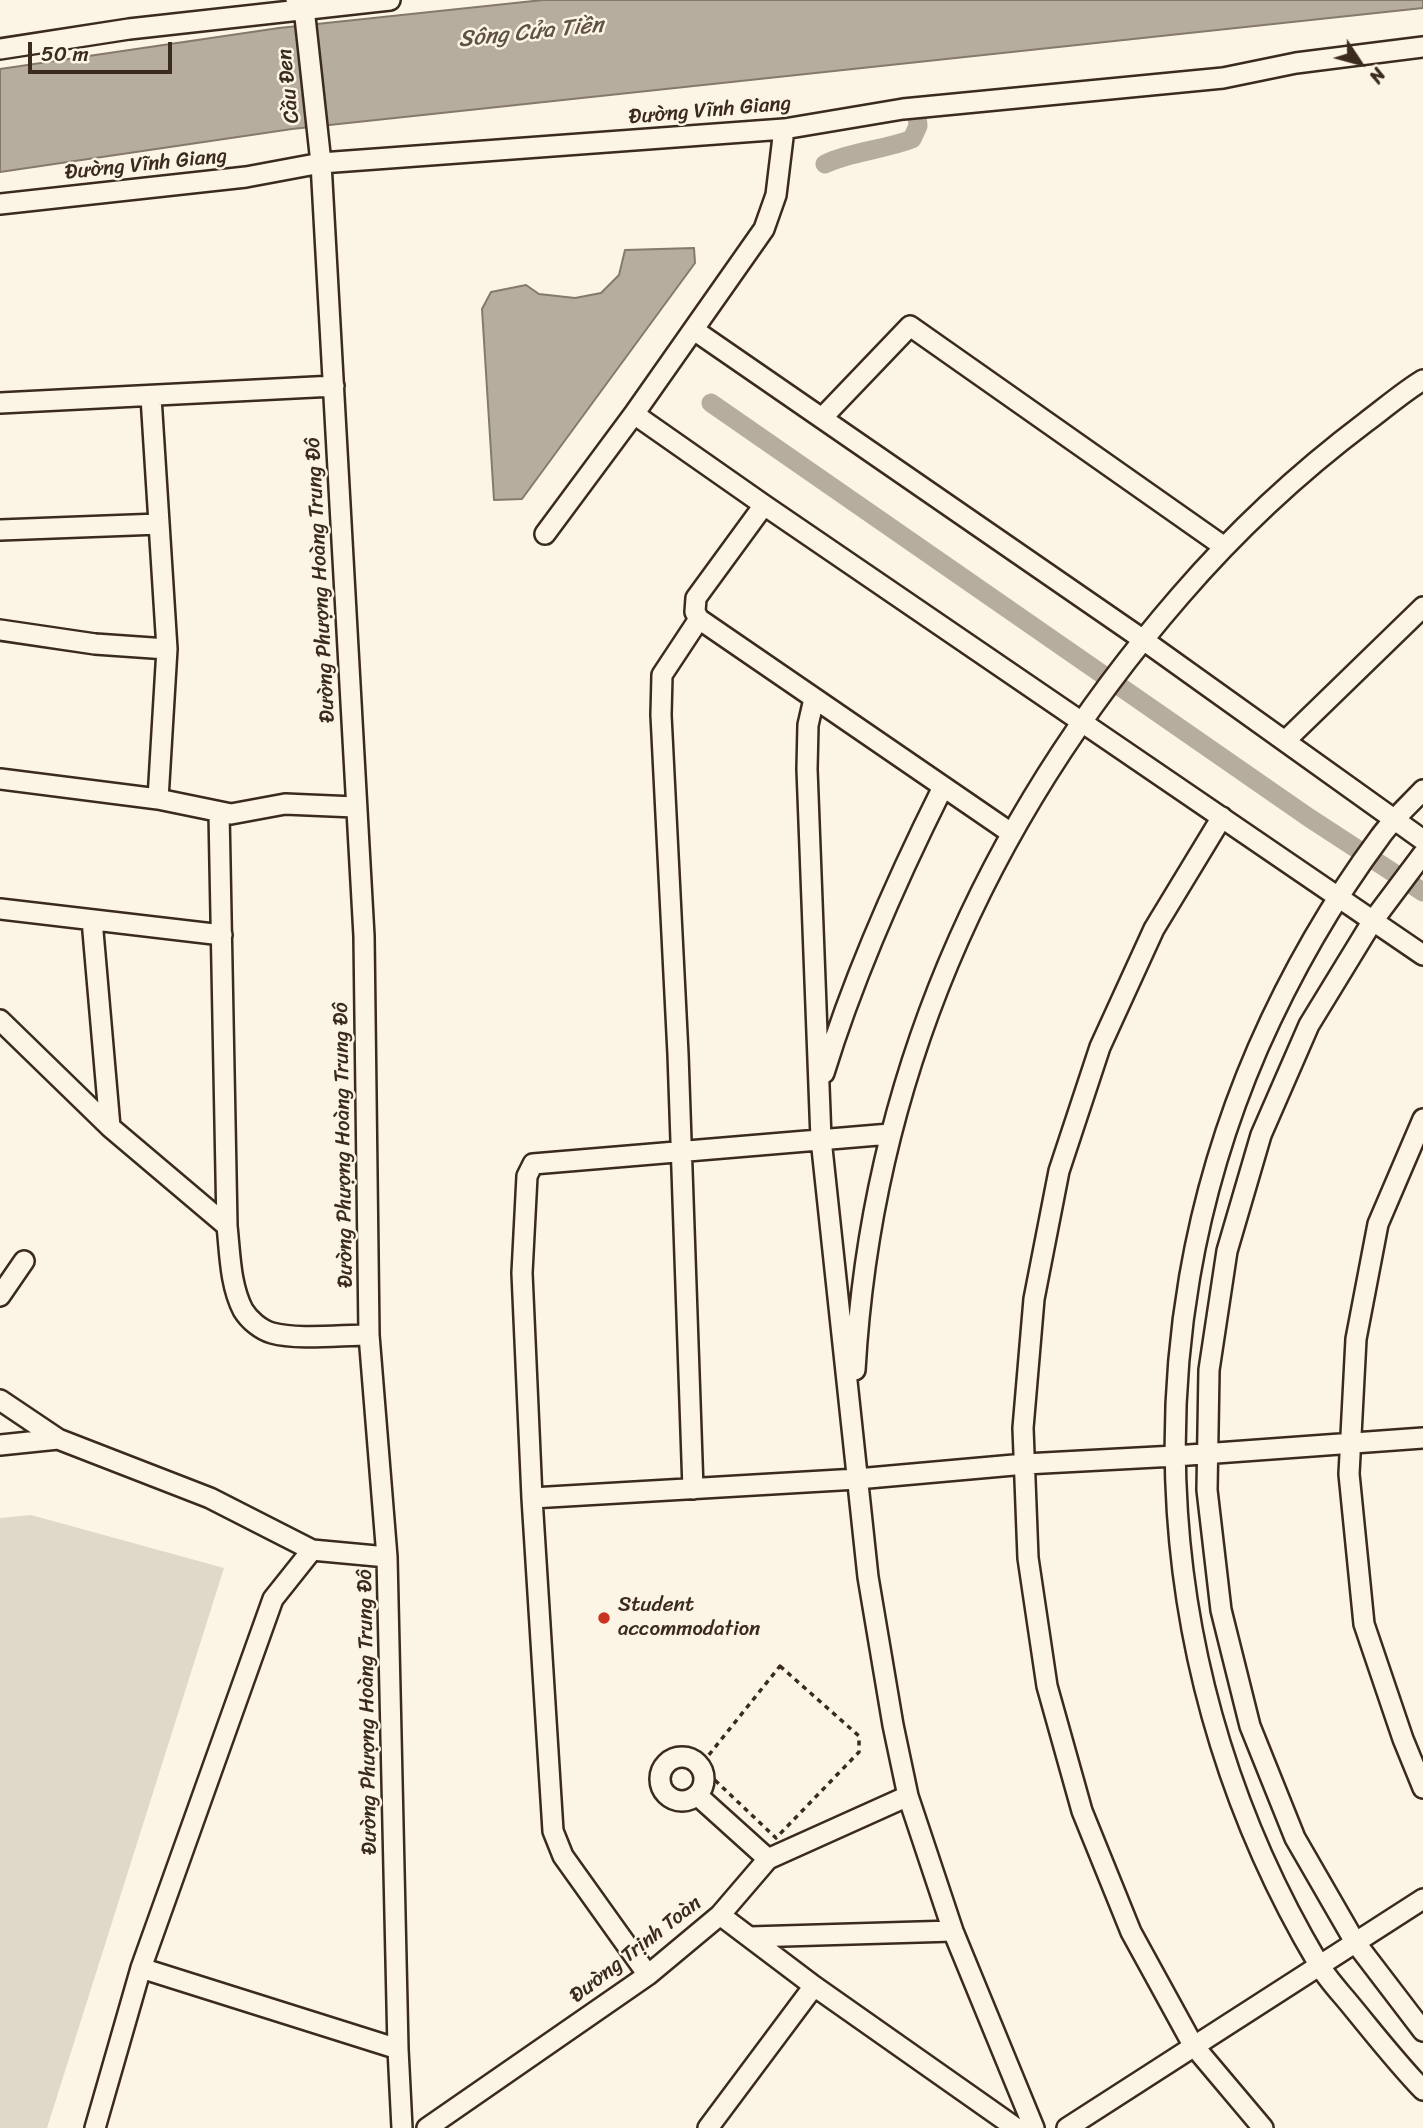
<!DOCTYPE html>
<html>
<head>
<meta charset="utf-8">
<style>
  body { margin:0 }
  #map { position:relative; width:1423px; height:2128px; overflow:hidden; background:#fcf5e5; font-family:Sriracha,sans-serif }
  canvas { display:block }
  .north { position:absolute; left:1325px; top:28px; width:70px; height:70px; -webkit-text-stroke:5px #fcf5e5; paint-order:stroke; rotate:126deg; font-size:19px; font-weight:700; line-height:28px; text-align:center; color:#3b2a1e }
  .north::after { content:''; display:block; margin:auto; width:24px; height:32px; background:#3b2a1e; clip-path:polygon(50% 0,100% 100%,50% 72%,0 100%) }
  .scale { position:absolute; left:28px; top:42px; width:144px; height:32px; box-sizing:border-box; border:4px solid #3b2a1e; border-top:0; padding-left:9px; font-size:21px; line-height:24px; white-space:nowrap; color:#3b2a1e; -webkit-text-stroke:5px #fcf5e5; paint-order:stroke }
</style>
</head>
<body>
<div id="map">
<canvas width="1423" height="2128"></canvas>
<div class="north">N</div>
<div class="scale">50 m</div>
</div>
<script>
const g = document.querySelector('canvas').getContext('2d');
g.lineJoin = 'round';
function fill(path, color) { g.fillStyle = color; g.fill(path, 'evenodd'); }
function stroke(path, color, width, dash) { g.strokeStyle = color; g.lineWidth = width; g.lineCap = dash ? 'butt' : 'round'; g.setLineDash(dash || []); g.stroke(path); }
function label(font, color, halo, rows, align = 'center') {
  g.font = font + ' Sriracha,sans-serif'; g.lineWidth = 5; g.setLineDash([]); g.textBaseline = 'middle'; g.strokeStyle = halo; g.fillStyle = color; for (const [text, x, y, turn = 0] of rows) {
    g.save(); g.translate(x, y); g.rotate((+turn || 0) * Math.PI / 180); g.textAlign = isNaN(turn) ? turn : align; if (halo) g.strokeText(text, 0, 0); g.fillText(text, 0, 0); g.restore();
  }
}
fill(new Path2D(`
  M 31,1515 L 224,1568 L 47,2128 L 0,2128 L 0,1518 Z`), '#e0d8c8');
const water = new Path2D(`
  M 543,0 L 1423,0 L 1423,8 L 292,129 L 0,172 L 0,69 L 279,28 Z
  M 694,248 L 695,263 L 522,499 L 494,500 L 482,309 L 491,292 L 526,285 L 539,294 L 575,298 L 601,293 L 619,275 L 625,250 Z`);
fill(water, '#b7ad9e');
stroke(water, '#85796b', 2);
stroke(new Path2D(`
  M 825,164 C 852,151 884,150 912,139 L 918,126 L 917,114
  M 711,403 L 1308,817 L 1423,892`), '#b7ad9e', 19);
const minor = new Path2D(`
  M 296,0 L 304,8 L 321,163 L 364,936 L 369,1335 L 387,1557 L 398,2049 L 402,2128
  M 0,49 L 129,29 L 390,0
  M 784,129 L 776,195 L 764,229 L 634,414 L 764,505 L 1423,955
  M 0,204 L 246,177 L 321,163 L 784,129 L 903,109 L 1223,78 L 1296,63 L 1423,47
  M 694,330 L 1142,639 L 1423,840
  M 151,397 L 167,649 L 158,799
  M 0,403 L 334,386
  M 822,418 L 910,326 L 1223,546
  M 764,505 L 696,598 L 695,612 L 699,619 L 1011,833
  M 0,530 L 159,524
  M 545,534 L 634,414
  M 0,630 L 95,644 L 167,649
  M 814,699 L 808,725 L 807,769 L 821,1139 L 868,1577 L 893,1725 L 908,1796 L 953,1931 L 1034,2128
  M 1285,741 L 1423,607
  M 0,779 L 158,799 L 231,814 L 285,804 L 355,807
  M 1423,790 C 1409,805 1392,820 1380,837 C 1331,903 1291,973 1258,1048 C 1129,1345 1152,1684 1318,1963 C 1327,1979 1341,1993 1353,2008 C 1376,2036 1398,2064 1423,2090
  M 219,812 L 227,1226 C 230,1253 230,1285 243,1310 C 249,1320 261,1330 272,1333 C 297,1340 341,1335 369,1335
  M 1222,817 L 1154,929 L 1100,1047 L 1059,1171 L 1034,1299 L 1023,1428 L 1028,1558 L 1047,1686 L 1082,1811 L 1131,1932 L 1193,2045 L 1263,2128
  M 1423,854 L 1372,922 L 1309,1025 L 1261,1135 L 1227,1251 L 1209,1370 L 1207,1490 L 1221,1610 L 1250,1726 L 1295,1838 L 1355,1942 L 1423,2031
  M 0,909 L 222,935
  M 92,920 L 110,1127
  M 0,1020 L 110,1127 L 227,1226
  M 824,1073 C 854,975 897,879 943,787
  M 1423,1119 L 1378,1224 L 1356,1339 L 1349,1474 L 1364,1624 L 1403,1739 L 1423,1788
  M 0,1296 L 24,1261
  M 855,1370 C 872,1074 987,819 1180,596 C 1236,531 1297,474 1366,422 C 1385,408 1403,392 1423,380
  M 0,1400 L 58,1439
  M 0,1445 L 58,1439 L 210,1498 L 312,1550 L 387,1557
  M 693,1489 L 678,1054 L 661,715 L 662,675 L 699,619
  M 532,1498 L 857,1479 L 1025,1464 L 1175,1456 L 1423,1438
  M660 1779a22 22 0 1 1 44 0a22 22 0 1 1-44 0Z
  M 697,1795 L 768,1859
  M 720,1915 L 814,1986 L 1016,2128
  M 750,1937 L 953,1931
  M 141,1968 L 398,2049
  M 648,1975 L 563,1856 L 553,1831 L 532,1498 L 522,1273 L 527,1176 L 533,1164 L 890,1134
  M 95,2128 L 141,1968 L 273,1599 L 312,1550
  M 427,2128 L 648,1975 L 720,1915 L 768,1859 L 908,1796
  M 708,2128 L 814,1986
  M 1067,2128 L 1423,1899`);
stroke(minor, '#3b2a1e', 24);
stroke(new Path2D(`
  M 780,1666 L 859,1736 L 859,1752 L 776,1838 L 700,1766 Z`), '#3b2a1e', 3.5, [5, 5]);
stroke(minor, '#fcf5e5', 19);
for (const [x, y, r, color] of [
  [604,1618,7,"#c8321e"]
]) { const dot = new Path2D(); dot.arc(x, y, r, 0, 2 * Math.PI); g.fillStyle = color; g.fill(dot); stroke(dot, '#fcf5e5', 2.5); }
label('21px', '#3b2a1e', '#fcf5e5', [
  ["Cầu Đen",289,86,-96],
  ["Đường Vĩnh Giang",710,111,-5],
  ["Đường Vĩnh Giang",146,165,-6],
  ["Đường Phượng Hoàng Trung Đô",321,580,-93],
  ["Đường Phượng Hoàng Trung Đô",344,1145,-91],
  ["Đường Phượng Hoàng Trung Đô",368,1712,-91],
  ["Đường Trịnh Toàn",636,1950,-38]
]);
label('21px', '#3b2a1e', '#fcf5e5', [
  ["Student",618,1606],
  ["accommodation",618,1630]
], 'left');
label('italic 23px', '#605144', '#fcf5e5', [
  ["Sông Cửa Tiền",531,33,-6]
]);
</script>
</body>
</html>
